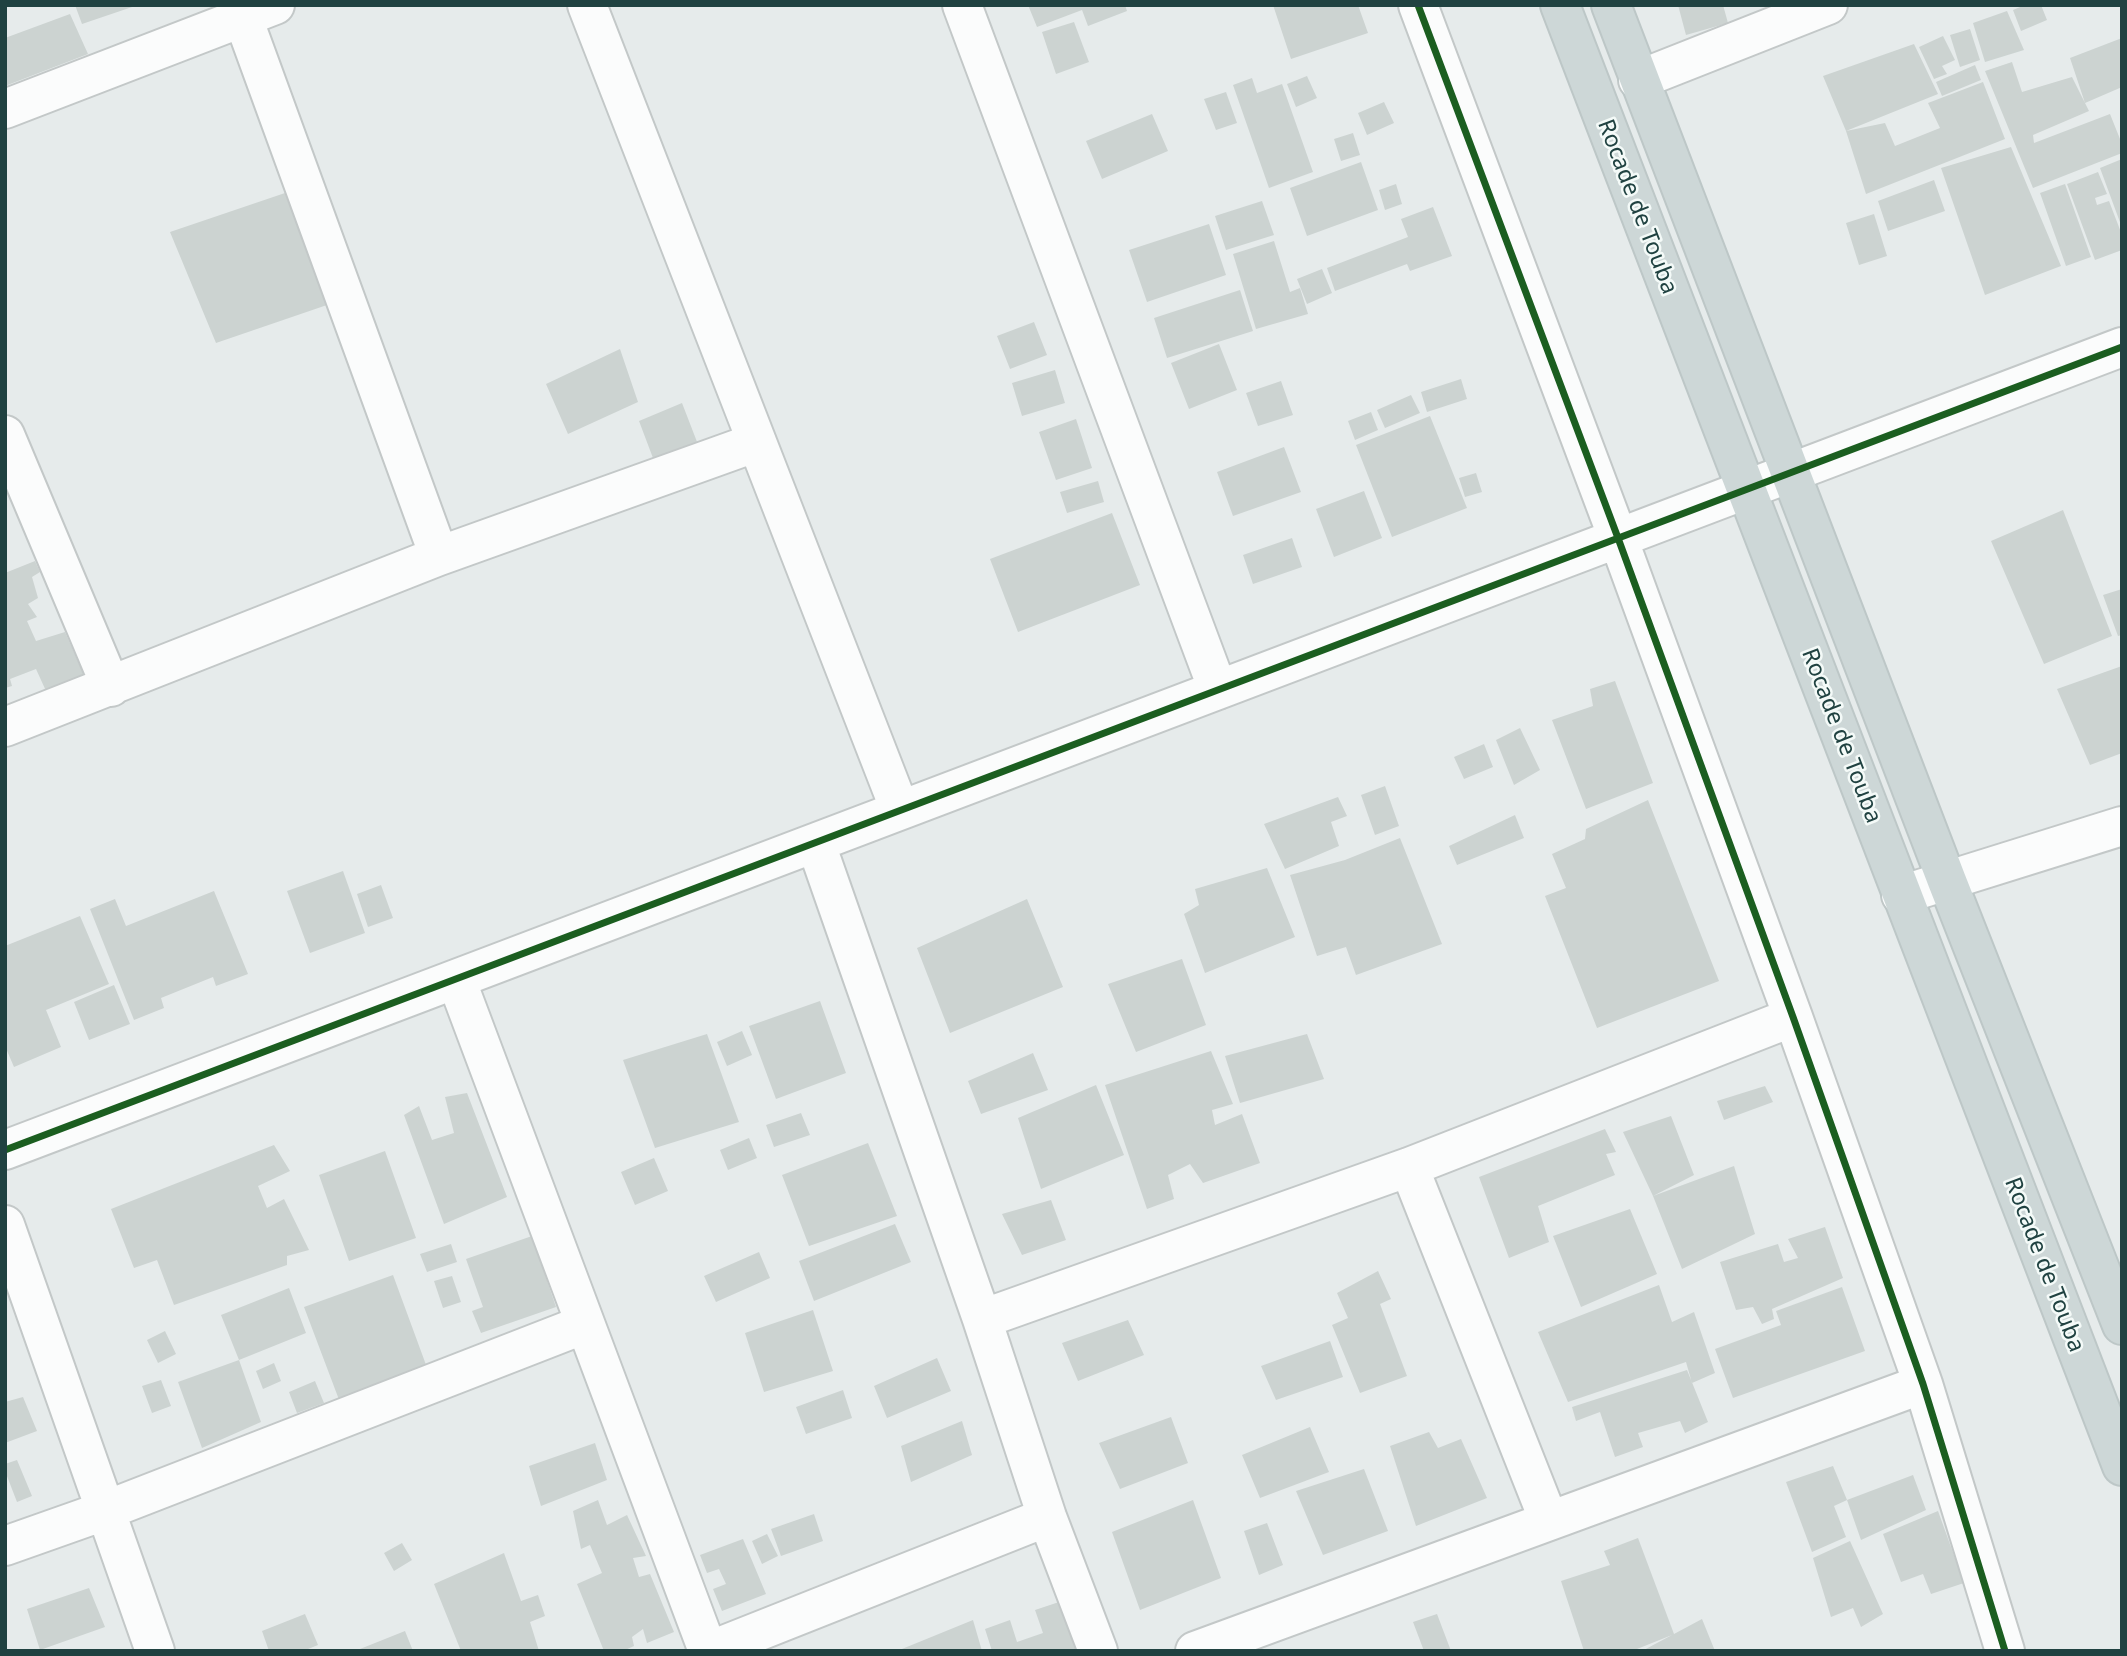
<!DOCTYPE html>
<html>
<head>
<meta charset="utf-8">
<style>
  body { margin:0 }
  #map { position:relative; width:2127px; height:1656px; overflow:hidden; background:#e6ebeb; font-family:"Noto Sans",sans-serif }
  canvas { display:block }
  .frame { position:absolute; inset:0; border:7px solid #204241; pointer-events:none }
</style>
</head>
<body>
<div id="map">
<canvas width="2127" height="1656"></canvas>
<div class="frame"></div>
</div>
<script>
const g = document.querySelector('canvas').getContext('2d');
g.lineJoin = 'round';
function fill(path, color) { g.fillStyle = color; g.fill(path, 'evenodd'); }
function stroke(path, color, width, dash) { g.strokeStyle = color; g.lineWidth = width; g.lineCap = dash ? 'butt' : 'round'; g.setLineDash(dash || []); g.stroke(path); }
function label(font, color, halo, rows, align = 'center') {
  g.font = font + ' "Noto Sans",sans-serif'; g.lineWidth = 5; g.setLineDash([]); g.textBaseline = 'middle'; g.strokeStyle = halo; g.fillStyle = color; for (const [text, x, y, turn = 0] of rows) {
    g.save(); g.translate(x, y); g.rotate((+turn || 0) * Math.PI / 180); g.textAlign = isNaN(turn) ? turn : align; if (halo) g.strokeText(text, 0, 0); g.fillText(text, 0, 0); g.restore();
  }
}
fill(new Path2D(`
  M 75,5 L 135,5 L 135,6 L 82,24 Z
  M 1028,5 L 1125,5 L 1127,11 L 1088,26 L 1082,10 L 1037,27 Z
  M 1273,5 L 1358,5 L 1368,33 L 1291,59 Z
  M 1678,5 L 1723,5 L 1728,23 L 1686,35 Z
  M 2025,5 L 2041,5 L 2047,20 L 2021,31 L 2013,10 Z
  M 2007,11 L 2024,50 L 1985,62 L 1973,23 Z
  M 70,14 L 88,54 L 5,86 L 5,38 Z
  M 1074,22 L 1089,62 L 1056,74 L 1042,32 Z
  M 1970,29 L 1980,60 L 1960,67 L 1950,35 Z
  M 1943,36 L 1955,60 L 1942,66 L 1947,74 L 1934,79 L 1919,47 Z
  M 2122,38 L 2122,87 L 2085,103 L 2070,58 Z
  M 1914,44 L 1938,94 L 1846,131 L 1823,76 Z
  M 2012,62 L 2022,92 L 2072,77 L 2089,111 L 2033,135 L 2034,143 L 2110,114 L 2122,144 L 2122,153 L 2033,188 L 1985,71 Z
  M 1975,65 L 1981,80 L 1942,96 L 1936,82 Z
  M 1307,76 L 1317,98 L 1296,107 L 1287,84 Z
  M 1252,78 L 1257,93 L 1282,84 L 1313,172 L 1269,188 L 1233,85 Z
  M 1983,82 L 2005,139 L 1866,194 L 1846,131 L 1885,123 L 1895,146 L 1940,128 L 1928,103 Z
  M 1226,92 L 1237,123 L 1216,130 L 1204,99 Z
  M 1384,102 L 1394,123 L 1367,135 L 1358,113 Z
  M 1152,114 L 1168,151 L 1102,179 L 1086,141 Z
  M 1353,133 L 1360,155 L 1341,161 L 1334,139 Z
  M 2011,147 L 2061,266 L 1985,295 L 1941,168 Z
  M 2122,159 L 2122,225 L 2121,225 L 2100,168 Z
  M 1361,162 L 1378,210 L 1307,236 L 1290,188 Z
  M 2098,172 L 2107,194 L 2095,198 L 2097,205 L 2109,201 L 2122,235 L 2122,250 L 2095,260 L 2067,184 Z
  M 1934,180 L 1945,211 L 1888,231 L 1878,201 Z
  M 1396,184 L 1402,204 L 1385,210 L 1379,190 Z
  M 2065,184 L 2091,257 L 2066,266 L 2040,193 Z
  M 285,193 L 327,305 L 216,343 L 170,232 Z
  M 1262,201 L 1274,235 L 1226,250 L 1215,216 Z
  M 1433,207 L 1452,256 L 1410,271 L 1407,264 L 1335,291 L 1327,268 L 1408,237 L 1401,219 Z
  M 1874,214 L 1887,256 L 1859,265 L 1846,223 Z
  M 1209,224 L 1226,275 L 1147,302 L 1129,250 Z
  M 1274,241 L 1290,292 L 1300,288 L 1308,314 L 1256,329 L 1233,254 Z
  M 1322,269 L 1332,293 L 1307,304 L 1297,279 Z
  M 1240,290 L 1253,331 L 1167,358 L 1154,318 Z
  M 1034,322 L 1047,355 L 1010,369 L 997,336 Z
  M 1219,344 L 1237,390 L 1189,409 L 1171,363 Z
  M 620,349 L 638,402 L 568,434 L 546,384 Z
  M 1055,370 L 1065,403 L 1022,416 L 1012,383 Z
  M 1461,379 L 1467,399 L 1427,412 L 1421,392 Z
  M 1281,381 L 1293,415 L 1258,426 L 1246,393 Z
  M 1411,395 L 1420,413 L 1385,428 L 1377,410 Z
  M 682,403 L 699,447 L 656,466 L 639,421 Z
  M 1371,412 L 1378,430 L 1355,440 L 1348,421 Z
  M 1430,416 L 1467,508 L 1392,537 L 1356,445 Z
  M 1076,419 L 1092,468 L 1056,480 L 1039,432 Z
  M 1284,447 L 1301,492 L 1233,516 L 1217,472 Z
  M 1476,473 L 1482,492 L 1465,497 L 1459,478 Z
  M 1098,481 L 1104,502 L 1067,513 L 1060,492 Z
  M 1364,491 L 1382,538 L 1334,557 L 1316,509 Z
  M 2063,510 L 2112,636 L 2044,664 L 1991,541 Z
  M 1112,513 L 1140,585 L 1018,632 L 990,559 Z
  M 1292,538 L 1302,567 L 1253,584 L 1243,555 Z
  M 35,561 L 40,572 L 32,577 L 38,598 L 28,604 L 37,617 L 27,621 L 36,641 L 65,632 L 84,675 L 46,691 L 36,669 L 10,679 L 12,686 L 5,688 L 5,573 Z
  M 2122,589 L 2122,635 L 2118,636 L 2103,595 Z
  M 2122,666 L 2122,753 L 2090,765 L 2057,689 Z
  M 1615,681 L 1653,783 L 1586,809 L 1552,720 L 1593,706 L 1590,689 Z
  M 1520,728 L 1540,770 L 1514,785 L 1496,740 Z
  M 1484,744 L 1493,767 L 1464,779 L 1454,757 Z
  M 1385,786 L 1399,826 L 1375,835 L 1361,795 Z
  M 1338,797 L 1347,816 L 1331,822 L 1339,846 L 1285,869 L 1264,824 Z
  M 1648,800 L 1719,981 L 1597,1028 L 1545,896 L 1566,888 L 1552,854 L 1585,839 L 1586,829 Z
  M 1515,815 L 1524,838 L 1457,865 L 1449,846 Z
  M 1400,838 L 1442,944 L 1356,975 L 1346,947 L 1317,956 L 1290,875 L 1345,860 Z
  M 1267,868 L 1295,937 L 1205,973 L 1184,914 L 1199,905 L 1195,889 Z
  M 343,871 L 365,933 L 310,953 L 287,891 Z
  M 381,885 L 393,918 L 368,927 L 357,894 Z
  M 214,891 L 248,974 L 216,986 L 213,977 L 161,998 L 164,1008 L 134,1020 L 90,909 L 115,899 L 126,926 Z
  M 1027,899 L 1063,987 L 950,1033 L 917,948 Z
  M 80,916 L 109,984 L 46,1010 L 61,1047 L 14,1067 L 5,1046 L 5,946 Z
  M 1182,959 L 1206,1025 L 1136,1052 L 1108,984 Z
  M 114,985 L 130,1024 L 89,1040 L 74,1002 Z
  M 820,1001 L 846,1073 L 776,1099 L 749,1026 Z
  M 742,1031 L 752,1055 L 727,1066 L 717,1042 Z
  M 707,1034 L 739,1122 L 655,1148 L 623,1060 Z
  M 1307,1034 L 1324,1079 L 1240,1103 L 1225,1056 Z
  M 1211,1051 L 1233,1104 L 1212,1110 L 1215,1125 L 1242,1114 L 1260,1163 L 1203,1183 L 1190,1164 L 1168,1175 L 1174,1199 L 1147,1209 L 1105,1085 Z
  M 1033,1053 L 1048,1090 L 981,1114 L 968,1081 Z
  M 1096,1085 L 1124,1155 L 1041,1189 L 1018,1118 Z
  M 1765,1086 L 1773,1102 L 1724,1120 L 1717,1101 Z
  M 467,1093 L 507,1197 L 444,1224 L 404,1115 L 419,1106 L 432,1140 L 454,1133 L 445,1097 Z
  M 801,1113 L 810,1135 L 774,1147 L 766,1125 Z
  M 1671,1116 L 1694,1175 L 1653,1196 L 1734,1166 L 1755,1234 L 1682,1269 L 1653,1196 L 1623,1132 Z
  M 1605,1129 L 1616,1152 L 1606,1154 L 1615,1175 L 1538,1206 L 1549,1242 L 1509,1258 L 1479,1177 Z
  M 749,1138 L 757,1158 L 728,1170 L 720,1150 Z
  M 868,1143 L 897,1216 L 809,1246 L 782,1175 Z
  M 274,1145 L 290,1171 L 258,1186 L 267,1208 L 284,1199 L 309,1250 L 287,1256 L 287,1265 L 174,1305 L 157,1260 L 134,1268 L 111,1209 Z
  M 385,1151 L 416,1238 L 349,1261 L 319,1175 Z
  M 654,1158 L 668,1191 L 635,1205 L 621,1172 Z
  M 1051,1200 L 1066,1240 L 1022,1255 L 1002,1214 Z
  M 1630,1209 L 1657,1274 L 1581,1307 L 1553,1236 Z
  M 895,1224 L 911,1262 L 814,1301 L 799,1261 Z
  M 1825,1227 L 1843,1278 L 1772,1309 L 1774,1319 L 1762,1324 L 1753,1307 L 1736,1310 L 1720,1262 L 1778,1244 L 1784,1262 L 1798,1258 L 1788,1239 Z
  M 532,1236 L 556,1307 L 481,1333 L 472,1311 L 483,1307 L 466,1259 Z
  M 451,1244 L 457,1262 L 427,1272 L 420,1254 Z
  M 759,1252 L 770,1278 L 716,1302 L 704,1276 Z
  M 1378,1271 L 1391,1299 L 1380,1304 L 1407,1376 L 1360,1393 L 1332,1325 L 1348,1318 L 1337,1293 Z
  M 393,1275 L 429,1373 L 341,1405 L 304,1307 Z
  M 452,1276 L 461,1302 L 443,1308 L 434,1281 Z
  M 1659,1285 L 1672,1322 L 1694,1312 L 1715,1373 L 1692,1383 L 1686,1362 L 1568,1402 L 1538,1332 Z
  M 1842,1287 L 1865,1351 L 1733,1398 L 1715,1349 L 1781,1325 L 1776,1311 Z
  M 289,1288 L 306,1333 L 239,1360 L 221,1315 Z
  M 813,1310 L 833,1371 L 764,1392 L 745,1333 Z
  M 1128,1320 L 1144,1355 L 1078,1381 L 1062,1343 Z
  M 165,1331 L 176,1354 L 158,1363 L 147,1340 Z
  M 1330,1341 L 1343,1377 L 1276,1400 L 1261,1366 Z
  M 937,1358 L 951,1391 L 887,1418 L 874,1386 Z
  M 239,1360 L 261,1422 L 202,1448 L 178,1382 Z
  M 274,1363 L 281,1381 L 263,1389 L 256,1371 Z
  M 1687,1370 L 1708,1422 L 1685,1433 L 1680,1421 L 1638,1433 L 1643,1447 L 1615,1457 L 1600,1412 L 1576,1421 L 1572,1407 Z
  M 161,1380 L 171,1406 L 152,1413 L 142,1386 Z
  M 315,1381 L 324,1403 L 297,1413 L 289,1392 Z
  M 843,1390 L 852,1418 L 806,1434 L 796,1407 Z
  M 23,1397 L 37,1431 L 5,1443 L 5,1402 Z
  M 1171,1417 L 1188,1463 L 1120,1489 L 1099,1443 Z
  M 962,1421 L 972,1455 L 911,1482 L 901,1446 Z
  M 1310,1427 L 1329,1472 L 1260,1498 L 1242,1455 Z
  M 1429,1432 L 1438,1448 L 1461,1439 L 1487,1498 L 1416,1526 L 1390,1446 Z
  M 595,1443 L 607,1480 L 541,1506 L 529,1466 Z
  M 17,1460 L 32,1496 L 17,1502 L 5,1471 L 5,1464 Z
  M 1833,1466 L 1847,1500 L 1834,1506 L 1846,1537 L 1812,1552 L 1786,1482 Z
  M 1364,1469 L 1388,1531 L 1323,1555 L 1296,1491 Z
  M 1913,1475 L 1926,1510 L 1861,1540 L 1847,1500 Z
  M 598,1500 L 607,1525 L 627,1515 L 646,1556 L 633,1558 L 639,1577 L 650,1574 L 674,1632 L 647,1643 L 643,1629 L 632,1637 L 634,1646 L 623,1651 L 604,1651 L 577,1584 L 602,1573 L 590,1545 L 581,1549 L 573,1511 Z
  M 1193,1500 L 1221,1578 L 1140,1610 L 1112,1532 Z
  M 1938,1511 L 1964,1583 L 1931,1594 L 1923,1574 L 1901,1582 L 1883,1534 Z
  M 814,1514 L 823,1541 L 781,1556 L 771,1529 Z
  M 1267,1523 L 1283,1565 L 1259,1575 L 1244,1531 Z
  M 767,1534 L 778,1556 L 762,1564 L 752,1541 Z
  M 1638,1538 L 1674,1634 L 1702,1619 L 1715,1651 L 1642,1651 L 1672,1635 L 1632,1651 L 1584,1651 L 1561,1581 L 1610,1565 L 1604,1551 Z
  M 743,1539 L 766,1594 L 722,1611 L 713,1589 L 726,1584 L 719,1569 L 707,1573 L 700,1555 Z
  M 1850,1541 L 1883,1614 L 1861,1627 L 1853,1608 L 1831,1617 L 1813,1558 Z
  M 402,1543 L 412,1560 L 394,1571 L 384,1553 Z
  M 504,1553 L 521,1601 L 538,1595 L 545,1616 L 530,1622 L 539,1651 L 461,1651 L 434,1584 Z
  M 89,1588 L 105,1627 L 40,1650 L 27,1609 Z
  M 1065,1600 L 1083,1651 L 992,1651 L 985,1629 L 1010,1620 L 1017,1642 L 1043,1633 L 1035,1610 Z
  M 305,1614 L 318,1645 L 303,1651 L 269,1651 L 262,1631 Z
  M 1437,1614 L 1451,1651 L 1424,1651 L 1413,1622 Z
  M 973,1620 L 982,1651 L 897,1651 Z
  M 405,1631 L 413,1651 L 355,1651 Z`), '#ccd3d1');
const minor = new Path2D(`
  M 587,5 L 900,810
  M 962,5 L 1218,690
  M 1418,5 L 1618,538 L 1793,1017 L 1923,1384 L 2005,1651
  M 243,18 L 439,556
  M 1638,80 L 1828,5
  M 5,109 L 275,5
  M 5,435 L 111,687
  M 5,727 L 439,556 L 757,442
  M 816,844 L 982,1319 L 1047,1517 L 1098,1651
  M 1901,895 L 2122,826
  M 456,979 L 708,1651
  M 5,1150 L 2122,347
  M 1409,1167 L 1549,1521
  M 5,1225 L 155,1651
  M 982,1319 L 1409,1167 L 1793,1017
  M 5,1546 L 104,1511 L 585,1324
  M 709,1651 L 1047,1517
  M 1195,1651 L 1923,1384`);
const major = new Path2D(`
  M 1560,5 L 2122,1466
  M 1611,5 L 1947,881 L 2122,1325`);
stroke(minor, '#c3c8c8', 42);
stroke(major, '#bdc7c7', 42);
stroke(minor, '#fbfcfc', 38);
stroke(major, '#cdd7d7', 38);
stroke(new Path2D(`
  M 1418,5 L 1618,538 L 1793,1017 L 1923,1384 L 2005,1651
  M 5,1150 L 2122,347`), '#1b5e20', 7);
label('23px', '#204241', '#f4faf8', [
  ["Rocade de Touba",1637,207,69],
  ["Rocade de Touba",1841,736,69],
  ["Rocade de Touba",2044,1265,69]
]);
</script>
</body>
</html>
